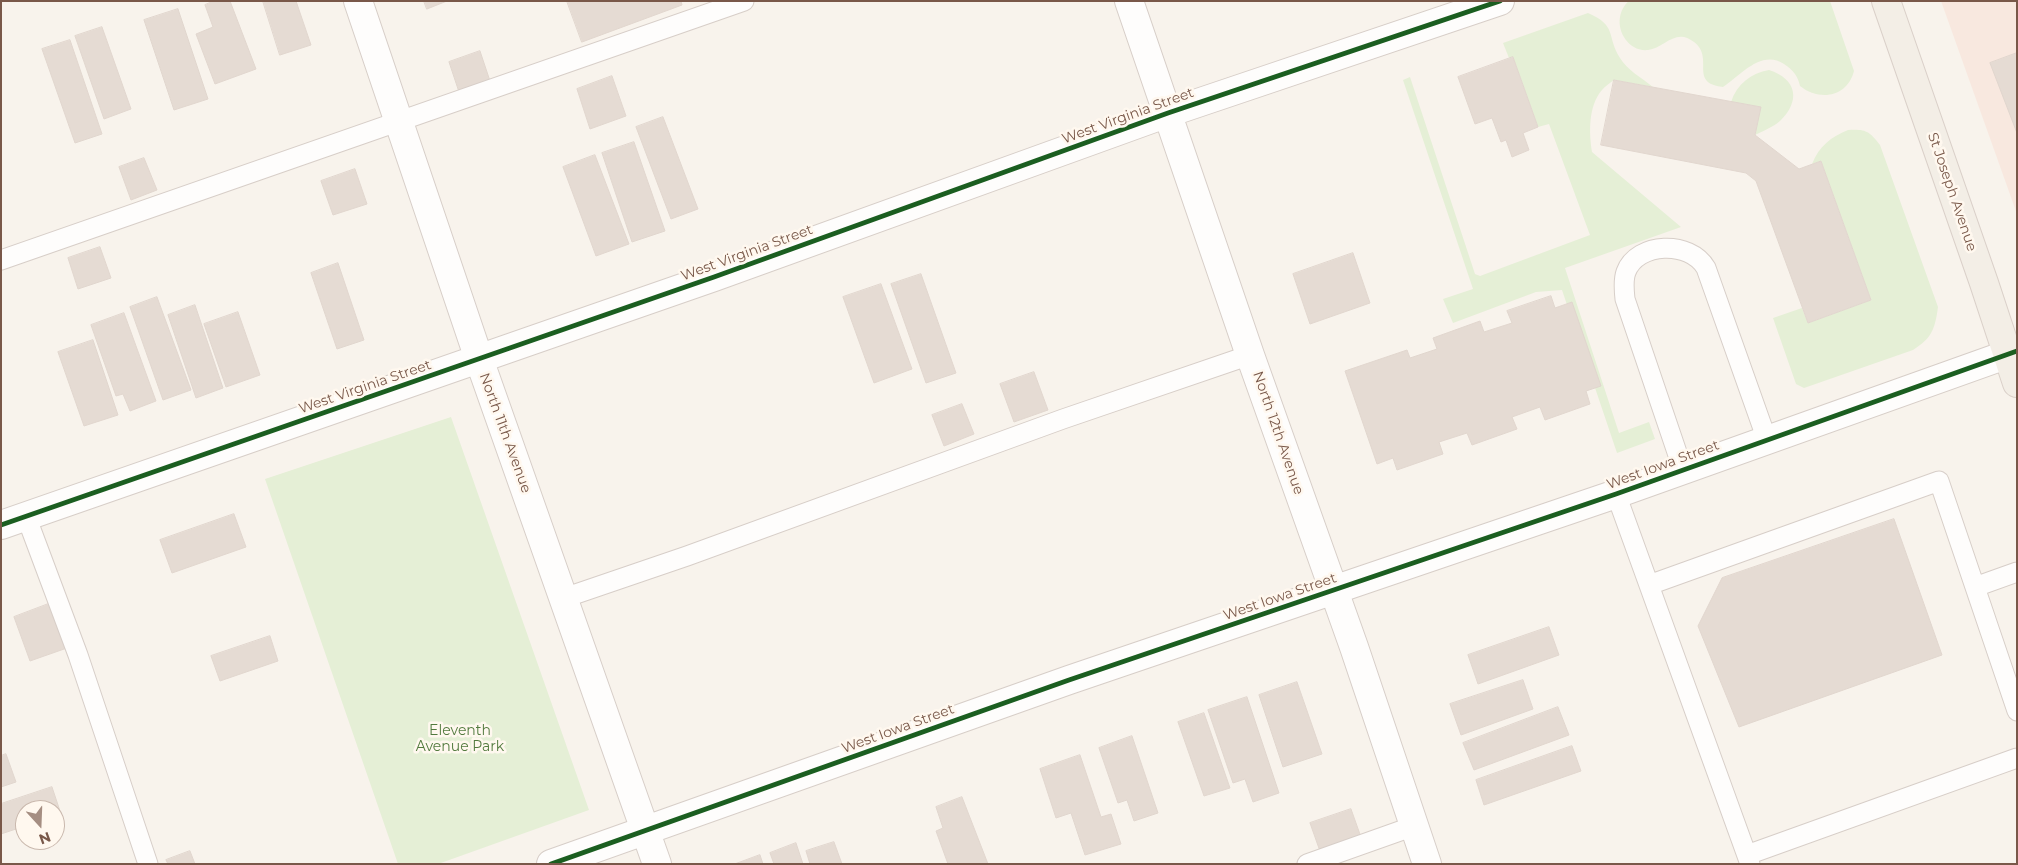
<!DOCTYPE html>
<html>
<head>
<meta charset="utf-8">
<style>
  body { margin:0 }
  #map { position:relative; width:2018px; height:865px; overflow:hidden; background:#f8f3ec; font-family:Montserrat,sans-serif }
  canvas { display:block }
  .frame { position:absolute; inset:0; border:2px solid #795849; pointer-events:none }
  .north { position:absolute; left:15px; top:800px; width:50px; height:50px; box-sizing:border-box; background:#fff8ef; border:1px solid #c9b8ad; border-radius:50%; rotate:160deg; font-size:14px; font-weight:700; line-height:20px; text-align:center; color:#795849 }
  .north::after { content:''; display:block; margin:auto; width:18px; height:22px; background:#a58e82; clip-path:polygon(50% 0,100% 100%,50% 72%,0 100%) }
</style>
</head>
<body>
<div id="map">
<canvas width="2018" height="865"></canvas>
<div class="frame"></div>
<div class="north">N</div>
</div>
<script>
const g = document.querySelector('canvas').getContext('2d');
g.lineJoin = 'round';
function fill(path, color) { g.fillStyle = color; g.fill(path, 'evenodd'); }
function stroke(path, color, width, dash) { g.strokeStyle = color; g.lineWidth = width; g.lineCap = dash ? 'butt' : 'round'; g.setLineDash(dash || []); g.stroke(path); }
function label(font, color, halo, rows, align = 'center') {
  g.font = font + ' Montserrat,sans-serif'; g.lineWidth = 5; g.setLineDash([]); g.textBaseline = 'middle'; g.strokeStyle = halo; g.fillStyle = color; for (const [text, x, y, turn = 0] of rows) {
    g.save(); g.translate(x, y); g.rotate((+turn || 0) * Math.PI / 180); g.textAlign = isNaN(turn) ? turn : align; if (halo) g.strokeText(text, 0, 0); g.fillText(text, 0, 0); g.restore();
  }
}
fill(new Path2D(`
  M 1941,1 L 2017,1 L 2017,214 Z`), '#f8e8df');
fill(new Path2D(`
  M 1629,1 L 1830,1 L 1854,71 C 1847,98 1819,101 1800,86 C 1798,76 1793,70 1784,64 C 1761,49 1740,76 1723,87 C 1688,83 1715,58 1694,42 C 1676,27 1664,48 1648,50 C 1630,52 1617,33 1620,17 C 1621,11 1624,5 1629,1 Z
  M 1588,13 C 1618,26 1606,36 1620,58 C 1627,70 1642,78 1653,87 L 1614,80 C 1610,83 1605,86 1602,90 C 1588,106 1589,133 1592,152 L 1681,227 L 1565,268 L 1619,433 L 1649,422 L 1655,439 L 1617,453 L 1562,290 L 1536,292 L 1453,323 L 1443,299 L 1473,289 L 1403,80 L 1410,77 L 1475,274 L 1480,276 L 1590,235 L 1549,124 L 1538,127 L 1513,57 L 1509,58 L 1503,43 Z
  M 1769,70 C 1797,79 1801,101 1780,121 C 1773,127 1763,131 1755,135 L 1760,107 L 1731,102 C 1737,84 1751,73 1769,70 Z
  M 1848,130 C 1866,129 1869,131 1880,145 L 1938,307 C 1935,329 1932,338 1913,350 L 1804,388 L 1796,384 L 1773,318 L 1802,308 L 1808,323 L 1871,300 L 1821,161 L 1812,164 C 1819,146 1831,137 1848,130 Z
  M 451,417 L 589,810 L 438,864 L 398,864 L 265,479 Z`), '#e5efd6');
const building = new Path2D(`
  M 214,1 L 230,1 L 256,69 L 215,84 L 196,34 L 213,27 L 205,5 Z
  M 263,1 L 296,1 L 311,45 L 280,55 Z
  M 424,1 L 447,1 L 427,9 Z
  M 567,1 L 681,1 L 682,5 L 582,42 Z
  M 178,9 L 208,99 L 174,110 L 144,20 Z
  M 102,27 L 131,109 L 104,119 L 75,36 Z
  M 70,40 L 102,134 L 75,143 L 42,49 Z
  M 480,51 L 490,81 L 459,92 L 449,62 Z
  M 2017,53 L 2017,133 L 1990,63 Z
  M 1513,57 L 1538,127 L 1523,133 L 1529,150 L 1512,157 L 1506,140 L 1501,142 L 1492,118 L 1475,124 L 1458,77 Z
  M 612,76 L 626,116 L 590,129 L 577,89 Z
  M 1614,80 L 1761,107 L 1755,135 L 1799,169 L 1821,161 L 1871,300 L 1808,323 L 1756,181 L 1746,173 L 1601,145 Z
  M 663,117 L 698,209 L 671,219 L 636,127 Z
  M 634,142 L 665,231 L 632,242 L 602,153 Z
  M 595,155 L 629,244 L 596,256 L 563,167 Z
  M 144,158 L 157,190 L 131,200 L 119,167 Z
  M 355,169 L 367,204 L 333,215 L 321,181 Z
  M 100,247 L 111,278 L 78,289 L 68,258 Z
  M 1353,253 L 1370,303 L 1310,324 L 1293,274 Z
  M 338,263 L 364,340 L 337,349 L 311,273 Z
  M 921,274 L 956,373 L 926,383 L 891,284 Z
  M 881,284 L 912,369 L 874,383 L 843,297 Z
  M 1551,296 L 1555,308 L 1572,302 L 1601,386 L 1586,391 L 1590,404 L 1545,420 L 1540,407 L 1512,417 L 1517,429 L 1472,445 L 1467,433 L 1439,442 L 1443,454 L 1397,470 L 1393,458 L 1377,464 L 1345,371 L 1407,350 L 1410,358 L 1437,349 L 1433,338 L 1480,321 L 1484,332 L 1512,323 L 1507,311 Z
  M 157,297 L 191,390 L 163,400 L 130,307 Z
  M 195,305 L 223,388 L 196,398 L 168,315 Z
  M 238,312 L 260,375 L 226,387 L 204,324 Z
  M 124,313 L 156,401 L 130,411 L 123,394 L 116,396 L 91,325 Z
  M 93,340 L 118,415 L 84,426 L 58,352 Z
  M 1034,372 L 1048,410 L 1014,422 L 1000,384 Z
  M 962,404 L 974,434 L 944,446 L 932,415 Z
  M 234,514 L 246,547 L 172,573 L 160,540 Z
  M 1894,519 L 1942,655 L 1739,727 L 1698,626 L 1722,578 Z
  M 51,603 L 67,648 L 30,661 L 14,617 Z
  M 1549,627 L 1559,655 L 1478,684 L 1468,655 Z
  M 270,636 L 278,661 L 220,681 L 211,656 Z
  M 1523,680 L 1533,709 L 1461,735 L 1450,704 Z
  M 1297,682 L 1322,754 L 1283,767 L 1259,695 Z
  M 1247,697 L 1279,793 L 1253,802 L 1245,779 L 1233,783 L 1208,710 Z
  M 1558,707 L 1569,735 L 1474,770 L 1463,743 Z
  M 1204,713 L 1230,788 L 1204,796 L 1178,722 Z
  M 1132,736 L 1158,813 L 1134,821 L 1127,800 L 1118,803 L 1099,748 Z
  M 1572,746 L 1581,771 L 1484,805 L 1476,780 Z
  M 6,754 L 16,782 L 1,787 L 1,756 Z
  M 1080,755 L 1101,817 L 1111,814 L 1121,844 L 1085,855 L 1071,813 L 1056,818 L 1040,769 Z
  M 52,787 L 61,814 L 55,816 L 55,810 L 25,810 L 25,826 L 1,834 L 1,804 Z
  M 962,797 L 988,864 L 948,864 L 936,831 L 943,828 L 936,807 Z
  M 1351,809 L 1362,840 L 1321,854 L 1310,823 Z
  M 834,842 L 842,864 L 810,864 L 806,851 Z
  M 796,843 L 803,864 L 774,864 L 770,853 Z
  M 190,851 L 195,864 L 168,864 L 166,860 Z
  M 760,855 L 763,864 L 735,864 Z`);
fill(building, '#e5dbd3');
stroke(building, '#e1d6ce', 1);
const service = new Path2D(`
  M 1,260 L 744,1
  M 1683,470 L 1625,299 C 1624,290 1623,280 1626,272 C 1637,242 1690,240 1706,268 L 1767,440
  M 1616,494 L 1750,864
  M 26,516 L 78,655 L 148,864
  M 1649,585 L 1939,481 L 2017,711
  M 1975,587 L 2017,572
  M 564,598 L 687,556 L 1063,419 L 1250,355
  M 1747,855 L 2017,758
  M 1307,864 L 1414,826`);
const minor = new Path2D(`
  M 358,1 L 479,359 L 657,864
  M 1129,1 L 1250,355 L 1354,647 L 1427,864
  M 1,525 L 714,277 L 1168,113 L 1500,1
  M 551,864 L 1069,680 L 1616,494 L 2017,351`);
const primary = new Path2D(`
  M 1886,1 L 1984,283 L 2017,383`);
stroke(service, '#d7cec8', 21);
stroke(minor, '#d7cec8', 30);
stroke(primary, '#dad0c9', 30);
stroke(service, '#fefdfc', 19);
stroke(minor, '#fefdfc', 28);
stroke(primary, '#f3eee6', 28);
stroke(new Path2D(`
  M 1,525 L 714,277 L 1168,113 L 1500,1
  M 551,864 L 1069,680 L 1616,494 L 2017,351`), '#1b5e20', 5);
label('14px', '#795849', '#fff8ef', [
  ["West Virginia Street",1128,116,-20],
  ["St Joseph Avenue",1952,192,71],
  ["West Virginia Street",747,253,-20],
  ["West Virginia Street",365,387,-19],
  ["North 11th Avenue",505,433,70],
  ["North 12th Avenue",1278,433,71],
  ["West Iowa Street",1663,465,-20],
  ["West Iowa Street",1280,597,-19],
  ["West Iowa Street",898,729,-20]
]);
label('14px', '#527a3e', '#fff8ef', [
  ["Eleventh",460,731],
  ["Avenue Park",460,747]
]);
</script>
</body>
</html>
